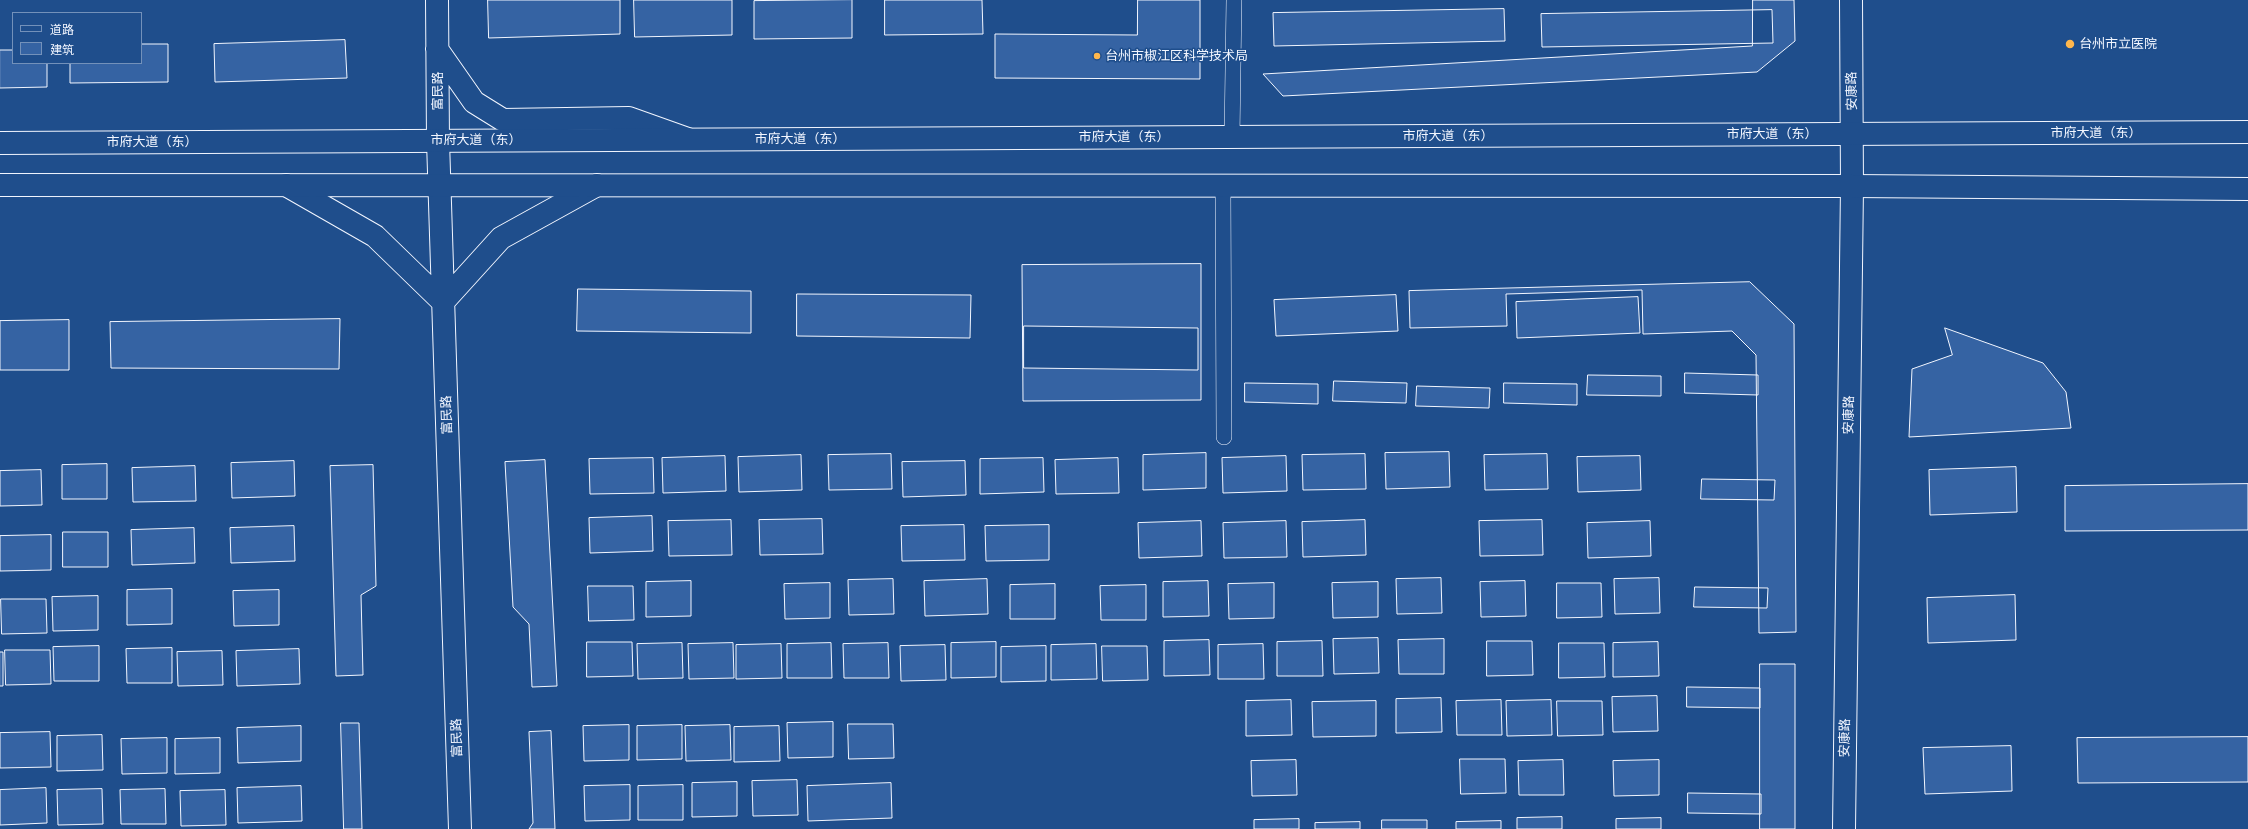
<!DOCTYPE html>
<html>
<head>
<meta charset="utf-8">
<style>
  body { margin:0 }
  #map { position:relative; width:2248px; height:829px; overflow:hidden; background:#1f4e8c; font-family:Quicksand,"Noto Sans SC",sans-serif }
  canvas { display:block }
  .legend { position:absolute; left:12px; top:12px; width:130px; height:52px; box-sizing:border-box; background:#1f4e8c; border:1px solid #7391ba; margin:0; padding:5px 7px; list-style:none; font-size:12px; color:#f2f6ff }
  .legend li { display:flex; align-items:center; gap:8px; height:20px }
  .legend b { width:20px; border:1px solid #7391ba }
</style>
</head>
<body>
<div id="map">
<canvas width="2248" height="829"></canvas>
<ul class="legend">
<li><b style="height:5px;background:#1f4e8c"></b>道路</li>
<li><b style="height:11px;background:#3563a3"></b>建筑</li>
</ul>
</div>
<script>
const g = document.querySelector('canvas').getContext('2d');
g.lineJoin = 'round';
function fill(path, color) { g.fillStyle = color; g.fill(path, 'evenodd'); }
function stroke(path, color, width, dash) { g.strokeStyle = color; g.lineWidth = width; g.lineCap = dash ? 'butt' : 'round'; g.setLineDash(dash || []); g.stroke(path); }
function label(font, color, halo, rows, align = 'center') {
  g.font = font + ' Quicksand,"Noto Sans SC",sans-serif'; g.lineWidth = 3; g.setLineDash([]); g.textBaseline = 'middle'; g.strokeStyle = halo; g.fillStyle = color; for (const [text, x, y, turn = 0] of rows) {
    g.save(); g.translate(x, y); g.rotate((+turn || 0) * Math.PI / 180); g.textAlign = isNaN(turn) ? turn : align; if (halo) g.strokeText(text, 0, 0); g.fillText(text, 0, 0); g.restore();
  }
}
const building = new Path2D(`
  M 488,0 L 620,0 L 620,34 L 489,38 Z
  M 634,0 L 732,0 L 732,35 L 635,37 Z
  M 852,0 L 852,38 L 754,39 L 754,1 Z
  M 885,0 L 982,0 L 983,34 L 885,35 Z
  M 1138,0 L 1200,0 L 1200,79 L 995,78 L 995,34 L 1137,35 Z
  M 1753,0 L 1794,0 L 1795,41 L 1757,72 L 1283,96 L 1263,74 L 1752,46 Z
  M 1504,9 L 1505,41 L 1274,46 L 1273,13 Z
  M 1772,10 L 1773,43 L 1542,47 L 1541,14 Z
  M 345,40 L 347,78 L 215,82 L 214,44 Z
  M 141,44 L 168,44 L 168,82 L 70,83 L 70,63 L 141,63 Z
  M 0,50 L 13,50 L 13,63 L 47,63 L 47,87 L 0,88 Z
  M 1201,264 L 1201,400 L 1023,401 L 1022,265 Z
  M 1750,282 L 1794,324 L 1796,632 L 1759,633 L 1756,355 L 1732,331 L 1643,334 L 1642,290 L 1506,294 L 1507,326 L 1410,328 L 1409,291 Z
  M 578,289 L 751,291 L 751,333 L 577,331 Z
  M 797,294 L 971,295 L 970,338 L 797,336 Z
  M 1396,295 L 1398,331 L 1276,336 L 1274,300 Z
  M 1638,297 L 1640,333 L 1517,338 L 1516,302 Z
  M 340,319 L 339,369 L 111,368 L 110,322 Z
  M 69,320 L 69,370 L 0,370 L 0,321 Z
  M 1024,326 L 1198,328 L 1198,370 L 1024,368 Z
  M 1945,328 L 2043,363 L 2066,392 L 2071,428 L 1909,437 L 1912,369 L 1952,355 Z
  M 1685,373 L 1758,375 L 1758,395 L 1685,393 Z
  M 1588,375 L 1661,376 L 1661,396 L 1587,395 Z
  M 1334,381 L 1407,383 L 1406,403 L 1333,401 Z
  M 1245,383 L 1318,384 L 1318,404 L 1245,402 Z
  M 1504,383 L 1577,384 L 1577,405 L 1504,403 Z
  M 1417,386 L 1490,388 L 1489,408 L 1416,406 Z
  M 1449,452 L 1450,487 L 1386,489 L 1385,453 Z
  M 1206,453 L 1206,488 L 1143,490 L 1143,455 Z
  M 891,454 L 892,489 L 829,490 L 828,455 Z
  M 1365,454 L 1366,489 L 1303,490 L 1302,455 Z
  M 1547,454 L 1548,489 L 1485,490 L 1484,455 Z
  M 801,455 L 802,490 L 739,492 L 738,457 Z
  M 725,456 L 726,491 L 663,493 L 662,458 Z
  M 1286,456 L 1287,491 L 1223,493 L 1222,458 Z
  M 1640,456 L 1641,490 L 1578,492 L 1577,457 Z
  M 653,458 L 654,493 L 590,494 L 589,459 Z
  M 1043,458 L 1044,492 L 980,494 L 980,459 Z
  M 1118,458 L 1119,493 L 1056,494 L 1055,460 Z
  M 545,460 L 557,686 L 532,687 L 529,624 L 513,607 L 505,462 Z
  M 294,461 L 295,496 L 232,498 L 231,463 Z
  M 965,461 L 966,495 L 903,497 L 902,462 Z
  M 107,464 L 107,499 L 62,499 L 62,465 Z
  M 373,465 L 376,586 L 361,595 L 363,675 L 336,676 L 330,466 Z
  M 195,466 L 196,501 L 133,502 L 132,468 Z
  M 2016,467 L 2017,512 L 1930,515 L 1929,470 Z
  M 41,470 L 42,505 L 0,506 L 0,471 Z
  M 1702,479 L 1775,480 L 1774,500 L 1701,499 Z
  M 2248,484 L 2248,530 L 2065,531 L 2065,486 Z
  M 652,516 L 653,551 L 590,553 L 589,518 Z
  M 822,519 L 823,554 L 760,555 L 759,520 Z
  M 731,520 L 732,555 L 669,556 L 668,521 Z
  M 1365,520 L 1366,555 L 1303,557 L 1302,522 Z
  M 1542,520 L 1543,555 L 1480,556 L 1479,521 Z
  M 1201,521 L 1202,556 L 1139,558 L 1138,523 Z
  M 1286,521 L 1287,557 L 1224,558 L 1223,523 Z
  M 1650,521 L 1651,556 L 1588,558 L 1587,523 Z
  M 964,525 L 965,560 L 902,561 L 901,526 Z
  M 1049,525 L 1049,560 L 986,561 L 985,526 Z
  M 294,526 L 295,561 L 231,563 L 230,528 Z
  M 194,528 L 195,563 L 132,565 L 131,530 Z
  M 63,532 L 108,532 L 108,567 L 63,567 Z
  M 51,535 L 51,570 L 0,571 L 0,536 Z
  M 1441,578 L 1442,613 L 1397,614 L 1396,579 Z
  M 1659,578 L 1660,613 L 1615,614 L 1614,579 Z
  M 893,579 L 894,614 L 849,615 L 848,580 Z
  M 987,579 L 988,614 L 925,616 L 924,581 Z
  M 691,581 L 691,616 L 646,617 L 646,582 Z
  M 1208,581 L 1209,616 L 1163,617 L 1163,582 Z
  M 1525,581 L 1526,616 L 1481,617 L 1480,582 Z
  M 1378,582 L 1378,617 L 1333,618 L 1332,583 Z
  M 830,583 L 830,618 L 785,619 L 784,584 Z
  M 1274,583 L 1274,618 L 1229,619 L 1228,584 Z
  M 1557,583 L 1601,583 L 1602,617 L 1557,618 Z
  M 1055,584 L 1055,619 L 1010,619 L 1010,585 Z
  M 1146,585 L 1146,620 L 1101,620 L 1100,586 Z
  M 588,586 L 633,586 L 634,620 L 589,621 Z
  M 1695,587 L 1768,588 L 1767,608 L 1694,607 Z
  M 172,589 L 172,624 L 127,625 L 127,590 Z
  M 279,590 L 279,625 L 234,626 L 233,591 Z
  M 2015,595 L 2016,640 L 1928,643 L 1927,598 Z
  M 98,596 L 98,630 L 53,631 L 52,597 Z
  M 1,599 L 46,599 L 47,633 L 2,634 Z
  M 1378,638 L 1379,673 L 1334,674 L 1333,639 Z
  M 1444,639 L 1444,674 L 1399,674 L 1398,640 Z
  M 1209,640 L 1210,675 L 1164,676 L 1164,641 Z
  M 1322,641 L 1323,676 L 1277,676 L 1277,642 Z
  M 1487,641 L 1532,641 L 1533,675 L 1487,676 Z
  M 587,642 L 632,642 L 633,676 L 587,677 Z
  M 996,642 L 996,677 L 951,678 L 951,643 Z
  M 1658,642 L 1659,676 L 1613,677 L 1613,643 Z
  M 682,643 L 683,678 L 638,679 L 637,644 Z
  M 733,643 L 734,678 L 689,679 L 688,644 Z
  M 831,643 L 832,678 L 787,678 L 787,644 Z
  M 888,643 L 889,678 L 844,678 L 843,644 Z
  M 1559,643 L 1604,643 L 1605,677 L 1559,678 Z
  M 781,644 L 782,678 L 736,679 L 736,645 Z
  M 1096,644 L 1097,679 L 1051,680 L 1051,645 Z
  M 1263,644 L 1264,679 L 1218,679 L 1218,645 Z
  M 945,645 L 946,680 L 901,681 L 900,646 Z
  M 99,646 L 99,681 L 54,681 L 53,647 Z
  M 1046,646 L 1046,681 L 1001,682 L 1001,647 Z
  M 1102,646 L 1147,646 L 1148,680 L 1103,681 Z
  M 172,648 L 172,683 L 127,683 L 126,649 Z
  M 299,649 L 300,684 L 237,686 L 236,651 Z
  M 5,650 L 50,650 L 51,684 L 6,685 Z
  M 222,651 L 223,685 L 178,686 L 177,652 Z
  M 0,652 L 3,652 L 3,686 L 0,686 Z
  M 1760,664 L 1795,664 L 1795,829 L 1760,829 Z
  M 1687,687 L 1760,688 L 1760,708 L 1687,707 Z
  M 1657,696 L 1658,731 L 1613,732 L 1612,697 Z
  M 1441,698 L 1442,732 L 1396,733 L 1396,699 Z
  M 1291,700 L 1292,735 L 1246,736 L 1246,701 Z
  M 1501,700 L 1502,735 L 1457,735 L 1456,701 Z
  M 1551,700 L 1552,735 L 1507,736 L 1506,701 Z
  M 1376,701 L 1376,736 L 1313,737 L 1312,702 Z
  M 1557,701 L 1602,701 L 1603,735 L 1558,736 Z
  M 833,722 L 833,757 L 788,758 L 787,723 Z
  M 341,723 L 359,723 L 362,829 L 344,829 Z
  M 848,724 L 893,724 L 894,758 L 849,759 Z
  M 629,725 L 629,760 L 584,761 L 583,726 Z
  M 682,725 L 682,759 L 637,760 L 637,726 Z
  M 730,725 L 731,760 L 686,761 L 685,726 Z
  M 301,726 L 301,761 L 238,763 L 237,728 Z
  M 779,726 L 780,761 L 734,762 L 734,727 Z
  M 551,731 L 555,829 L 529,829 L 533,823 L 529,732 Z
  M 50,732 L 51,767 L 0,768 L 0,733 Z
  M 102,735 L 103,770 L 57,771 L 57,736 Z
  M 2248,737 L 2248,782 L 2078,783 L 2077,738 Z
  M 167,738 L 167,773 L 122,774 L 121,739 Z
  M 220,738 L 220,773 L 175,774 L 175,739 Z
  M 2011,746 L 2012,791 L 1925,794 L 1923,748 Z
  M 1460,759 L 1505,759 L 1506,793 L 1461,794 Z
  M 1296,760 L 1297,795 L 1252,796 L 1251,761 Z
  M 1563,760 L 1564,795 L 1519,795 L 1518,761 Z
  M 1659,760 L 1659,795 L 1614,796 L 1613,761 Z
  M 797,780 L 798,815 L 753,816 L 752,781 Z
  M 737,782 L 737,816 L 692,817 L 692,783 Z
  M 891,783 L 892,818 L 808,821 L 807,786 Z
  M 630,785 L 630,820 L 585,821 L 584,786 Z
  M 683,785 L 683,820 L 638,820 L 638,786 Z
  M 301,786 L 302,821 L 238,823 L 237,788 Z
  M 46,788 L 47,823 L 0,825 L 0,790 Z
  M 102,789 L 103,824 L 58,825 L 57,790 Z
  M 165,789 L 166,824 L 121,824 L 120,790 Z
  M 225,790 L 226,825 L 181,826 L 180,791 Z
  M 1688,793 L 1761,794 L 1761,814 L 1688,813 Z
  M 1562,817 L 1562,829 L 1517,829 L 1517,818 Z
  M 1661,818 L 1661,829 L 1616,829 L 1616,819 Z
  M 1299,819 L 1299,829 L 1254,829 L 1254,820 Z
  M 1382,820 L 1427,820 L 1427,829 L 1382,829 Z
  M 1501,821 L 1501,829 L 1456,829 L 1456,822 Z
  M 1360,822 L 1360,829 L 1315,829 L 1315,823 Z`);
fill(building, '#3563a3');
stroke(building, '#f2f6ff', 1);
const street = new Path2D(`
  M 1232,137 L 1234,0
  M 1223,186 L 1224,437`);
const secondary = new Path2D(`
  M 437,0 L 438,141 L 460,829
  M 437,49 L 474,102 L 503,120 L 629,118 L 688,139
  M 286,185 L 375,236 L 443,302 L 501,238 L 597,185
  M 1844,829 L 1852,186 L 1851,0`);
const primary = new Path2D(`
  M 0,143 L 2248,132
  M 0,185 L 1852,186 L 2248,189`);
stroke(street, '#f2f6ff', 16);
stroke(secondary, '#f2f6ff', 24);
stroke(primary, '#f2f6ff', 24);
stroke(street, '#1f4e8c', 15);
stroke(secondary, '#1f4e8c', 22);
stroke(primary, '#1f4e8c', 22);
for (const [x, y, r, color] of [
  [2070,44,5,"#ffb74d"],
  [1097,56,4,"#ffb74d"]
]) { const dot = new Path2D(); dot.arc(x, y, r, 0, 2 * Math.PI); g.fillStyle = color; g.fill(dot); stroke(dot, '#1f4e8c', 1.5); }
label('13px', '#f2f6ff', '#1f4e8c', [
  ["台州市立医院",2079,44],
  ["台州市椒江区科学技术局",1105,56]
], 'left');
label('13px', '#f2f6ff', '#1f4e8c', [
  ["富民路",438,91,-90],
  ["安康路",1852,91,-91],
  ["市府大道（东）",2096,133],
  ["市府大道（东）",1772,134],
  ["市府大道（东）",1448,136],
  ["市府大道（东）",1124,137],
  ["市府大道（东）",800,139],
  ["市府大道（东）",476,140],
  ["市府大道（东）",152,142],
  ["富民路",447,415,-92],
  ["安康路",1849,415,-89],
  ["富民路",457,738,-92],
  ["安康路",1845,738,-89]
]);
</script>
</body>
</html>
